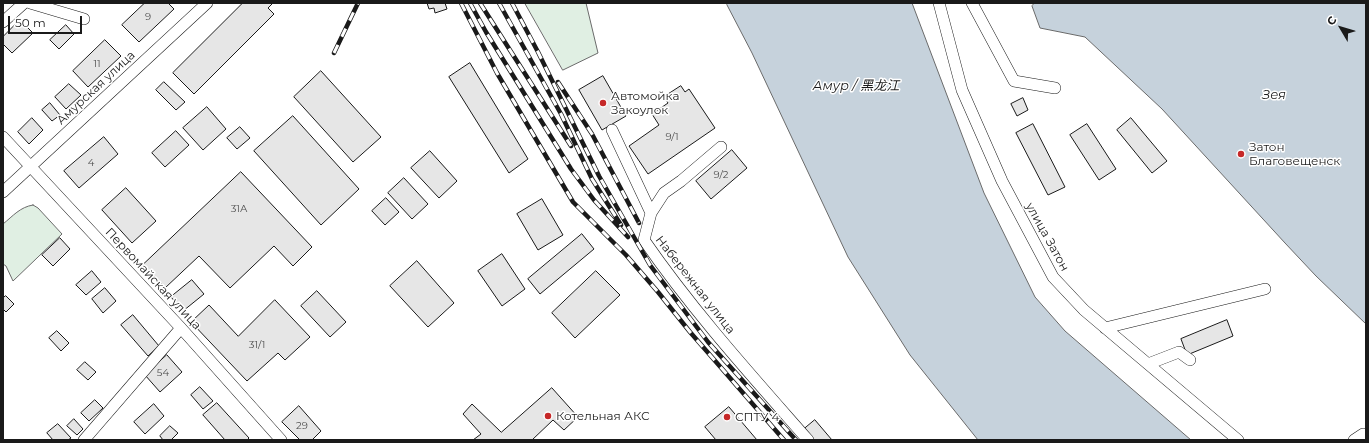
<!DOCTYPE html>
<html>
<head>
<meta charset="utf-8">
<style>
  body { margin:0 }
  #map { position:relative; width:1369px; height:443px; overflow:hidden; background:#fff; font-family:Montserrat,sans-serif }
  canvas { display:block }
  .frame { position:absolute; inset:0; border:4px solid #1a1a1a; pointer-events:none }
  .north { position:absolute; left:1321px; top:8px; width:40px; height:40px; -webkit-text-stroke:3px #fff; paint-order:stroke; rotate:308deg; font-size:11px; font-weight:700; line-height:16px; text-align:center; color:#1a1a1a }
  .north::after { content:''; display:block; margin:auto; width:14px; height:18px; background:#1a1a1a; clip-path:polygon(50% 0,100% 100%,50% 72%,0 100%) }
  .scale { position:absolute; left:8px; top:16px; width:74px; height:18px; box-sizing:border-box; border:2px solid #1a1a1a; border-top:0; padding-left:5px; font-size:12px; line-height:14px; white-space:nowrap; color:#1a1a1a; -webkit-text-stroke:3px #fff; paint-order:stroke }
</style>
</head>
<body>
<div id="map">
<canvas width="1369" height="443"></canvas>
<div class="frame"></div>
<div class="north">С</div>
<div class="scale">50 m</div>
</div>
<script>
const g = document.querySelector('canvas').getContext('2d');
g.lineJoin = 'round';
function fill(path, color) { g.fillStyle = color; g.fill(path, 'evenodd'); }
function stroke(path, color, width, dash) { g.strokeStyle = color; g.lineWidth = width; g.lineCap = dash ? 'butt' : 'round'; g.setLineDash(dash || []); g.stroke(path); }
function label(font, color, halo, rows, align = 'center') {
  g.font = font + ' Montserrat,"Noto Sans SC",sans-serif'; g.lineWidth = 3; g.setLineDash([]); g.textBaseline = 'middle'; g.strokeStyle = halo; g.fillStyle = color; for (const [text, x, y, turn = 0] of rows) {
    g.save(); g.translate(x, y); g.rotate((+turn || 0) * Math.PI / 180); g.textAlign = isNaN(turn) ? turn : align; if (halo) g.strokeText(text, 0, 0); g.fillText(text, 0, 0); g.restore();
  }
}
const green = new Path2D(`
  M 525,3 L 586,3 L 598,53 L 563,70 Z
  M 33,205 L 38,208 L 62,234 L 13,281 L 6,266 L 3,264 L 3,224 C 13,216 20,207 33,205 Z`);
fill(green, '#e0efe3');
stroke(green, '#6a6a6a', 1);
const water = new Path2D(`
  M 727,3 L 912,3 L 984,193 L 1035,297 L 1065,331 L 1191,440 L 978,440 L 910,355 L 848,257 L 752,53 L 727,5 Z
  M 1035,3 L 1366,3 L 1366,324 L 1316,276 L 1285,243 L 1162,109 L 1085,37 L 1040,28 L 1032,6 Z`);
fill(water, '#c6d2dc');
stroke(water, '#6a6a6a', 1);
const building = new Path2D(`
  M 145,3 L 168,3 L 174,9 L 139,42 L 122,25 Z
  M 243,3 L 273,3 L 268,8 L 274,14 L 194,94 L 173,73 Z
  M 424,3 L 445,3 L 447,9 L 435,13 L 434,8 L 429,9 L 427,3 Z
  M 20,20 L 33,33 L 12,53 L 3,44 L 3,37 Z
  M 66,25 L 74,34 L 59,49 L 50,40 Z
  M 105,40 L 121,56 L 88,87 L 73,71 Z
  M 470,63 L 528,159 L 509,173 L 449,77 Z
  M 321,71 L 381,137 L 353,162 L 294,97 Z
  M 603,76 L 626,116 L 602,130 L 579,90 Z
  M 164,82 L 185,102 L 176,110 L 156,90 Z
  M 69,84 L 81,95 L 66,109 L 55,97 Z
  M 681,86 L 685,92 L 689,89 L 715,128 L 648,174 L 629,146 L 659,125 L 652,114 L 668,103 L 664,97 Z
  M 1023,98 L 1028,110 L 1017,116 L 1011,104 Z
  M 50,103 L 60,115 L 52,121 L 42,110 Z
  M 207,107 L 226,129 L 203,150 L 183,128 Z
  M 293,116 L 359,189 L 321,225 L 254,151 Z
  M 32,118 L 43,130 L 29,144 L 18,132 Z
  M 1131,118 L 1167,161 L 1152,173 L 1117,130 Z
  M 1033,124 L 1065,187 L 1048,195 L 1016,133 Z
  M 1087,124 L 1116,169 L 1099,180 L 1070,135 Z
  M 240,127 L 250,138 L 237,149 L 227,138 Z
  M 176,131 L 189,145 L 165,167 L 152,153 Z
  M 104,137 L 118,154 L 79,188 L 64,171 Z
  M 732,150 L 747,168 L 711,199 L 696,181 Z
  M 430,151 L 457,181 L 439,198 L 411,168 Z
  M 241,172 L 312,247 L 293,266 L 274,246 L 230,288 L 199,256 L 165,288 L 143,265 Z
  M 404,178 L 428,204 L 412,219 L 388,193 Z
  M 126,188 L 156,221 L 132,243 L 102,210 Z
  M 386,198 L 399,212 L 385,225 L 372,211 Z
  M 542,199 L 563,235 L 538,250 L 517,214 Z
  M 582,234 L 594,249 L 540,294 L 528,279 Z
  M 60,238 L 70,249 L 53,266 L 42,255 Z
  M 502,254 L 525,289 L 502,306 L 478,271 Z
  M 417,261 L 454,303 L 428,327 L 390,286 Z
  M 92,271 L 101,282 L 86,295 L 76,285 Z
  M 596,271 L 620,295 L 575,338 L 552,313 Z
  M 192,280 L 204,294 L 183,311 L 171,297 Z
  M 105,288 L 116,301 L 103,313 L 92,299 Z
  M 317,291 L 346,322 L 330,337 L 301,306 Z
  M 6,296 L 14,304 L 6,312 L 3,309 L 3,298 Z
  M 275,300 L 310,337 L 285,360 L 278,353 L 247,381 L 191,322 L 209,305 L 238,336 Z
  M 133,315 L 159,346 L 148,356 L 121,325 Z
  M 1227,320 L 1233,336 L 1187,355 L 1181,339 Z
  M 57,331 L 69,343 L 61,351 L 49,338 Z
  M 167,355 L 182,372 L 160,392 L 145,375 Z
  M 85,362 L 96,372 L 88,380 L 77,370 Z
  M 200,387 L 213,401 L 203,409 L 191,395 Z
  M 552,388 L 578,417 L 564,430 L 553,420 L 532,440 L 473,440 L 481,434 L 463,414 L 472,404 L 501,432 Z
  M 95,400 L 103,408 L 89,421 L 81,413 Z
  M 217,403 L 249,438 L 247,440 L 225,440 L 203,415 Z
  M 154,404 L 164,416 L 145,434 L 134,422 Z
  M 299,406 L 321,431 L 312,440 L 300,440 L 282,422 Z
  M 729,407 L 757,440 L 716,440 L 705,427 Z
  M 74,419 L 83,429 L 77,435 L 67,426 Z
  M 815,420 L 832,440 L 812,440 L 803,430 Z
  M 58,424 L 71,438 L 68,440 L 53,440 L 47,433 Z
  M 170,426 L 178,433 L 171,440 L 163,440 L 160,436 Z`);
fill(building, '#e6e6e6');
stroke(building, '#1a1a1a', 1);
const minor = new Path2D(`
  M 30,3 L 84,19
  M 939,3 L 962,90 L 1002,181 L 1053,277 L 1084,310 L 1238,440
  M 972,3 L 1014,81 L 1055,88
  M 3,22 L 24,3
  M 612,130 L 651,213
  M 3,137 L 181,328 L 281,440
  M 721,147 L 681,181 L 664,193 L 651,213 L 644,240 C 693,311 751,375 808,440
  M 3,192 L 207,3
  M 1105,328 L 1265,289
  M 1148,364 L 1179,352 L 1190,360
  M 84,440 L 181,328
  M 1354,440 L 1363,434`);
stroke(minor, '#1a1a1a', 12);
stroke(minor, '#fff', 11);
const rail = new Path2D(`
  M 461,3 L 497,73 L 573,202 L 626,255 L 658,292 L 690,332 L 784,440
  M 470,3 L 486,32 L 571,169 L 594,200 L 628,237
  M 480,3 L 571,146
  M 499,3 L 561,114 L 592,179 L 621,225
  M 512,3 L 538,52 L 599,176 L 650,265 L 708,342 L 796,440
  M 334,53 L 358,3
  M 558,82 L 592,134 L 639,223`);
stroke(rail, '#1a1a1a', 4.5);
stroke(rail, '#fff', 3, [9]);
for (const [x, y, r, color] of [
  [603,103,4,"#c62828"],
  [1241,154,4,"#c62828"],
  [548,416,4,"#c62828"],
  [727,417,4,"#c62828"]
]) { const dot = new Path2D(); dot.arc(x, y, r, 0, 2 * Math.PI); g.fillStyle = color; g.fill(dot); stroke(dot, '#fff', 1.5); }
label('10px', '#4d4d4d', null, [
  ["9",148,17],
  ["11",97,64],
  ["9/1",672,137],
  ["4",91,163],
  ["9/2",721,175],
  ["31А",239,209],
  ["31/1",257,345],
  ["54",163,373],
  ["29",302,426]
]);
label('12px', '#1a1a1a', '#fff', [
  ["Амурская улица",96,88,-43],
  ["улица Затон",1047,237,61],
  ["Первомайская улица",153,279,47],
  ["Набережная улица",695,285,52]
]);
label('12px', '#1a1a1a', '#fff', [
  ["Автомойка",611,96],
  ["Закоулок",611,110],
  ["Затон",1249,147],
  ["Благовещенск",1249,161],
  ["Котельная АКС",556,416],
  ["СПТУ 4",735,417]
], 'left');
label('italic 13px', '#1a1a1a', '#fff', [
  ["Амур / 黑龙江",856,86],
  ["Зея",1274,95]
]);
</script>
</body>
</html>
